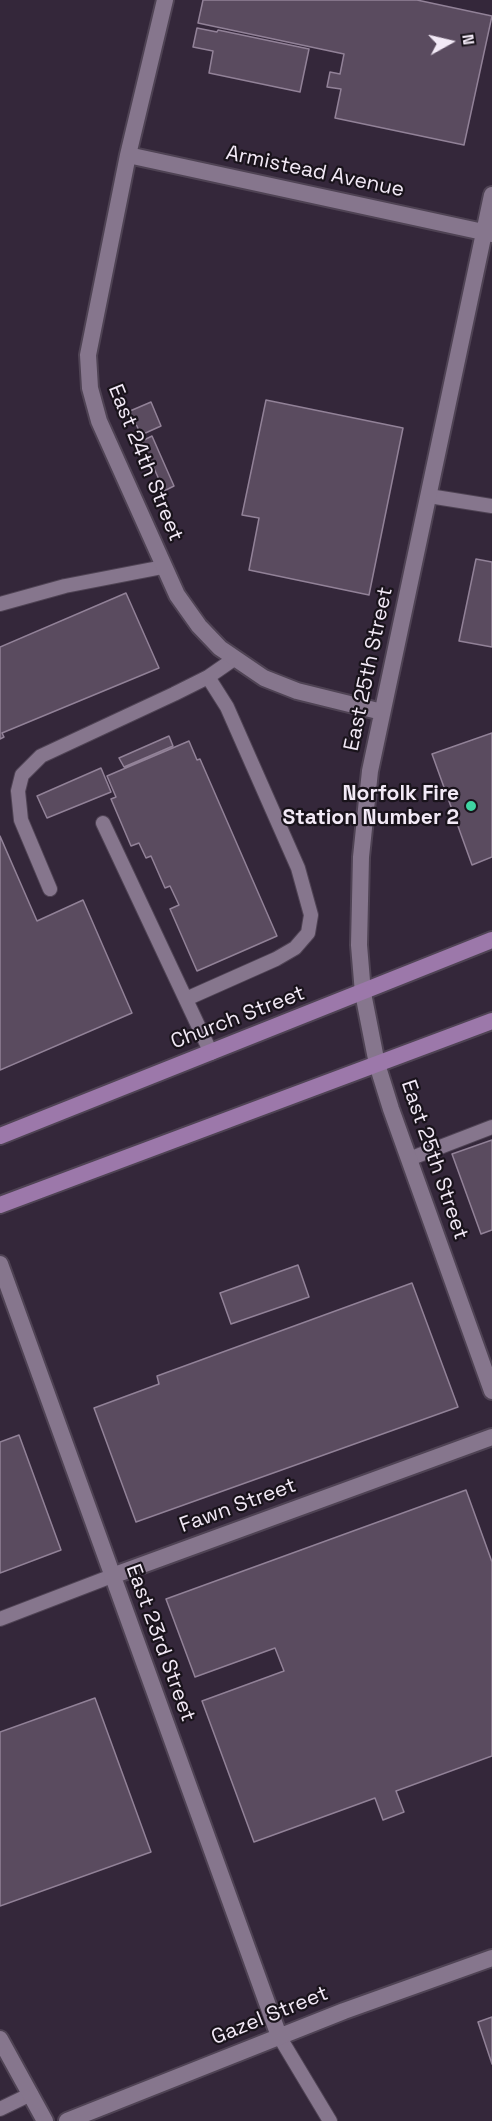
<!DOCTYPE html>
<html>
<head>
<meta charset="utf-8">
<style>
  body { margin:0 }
  #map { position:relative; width:492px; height:2121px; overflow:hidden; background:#34273a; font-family:"Space Grotesk",sans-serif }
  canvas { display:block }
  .north { position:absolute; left:420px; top:12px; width:60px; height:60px; -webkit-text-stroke:4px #19131b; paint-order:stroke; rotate:82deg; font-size:16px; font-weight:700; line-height:24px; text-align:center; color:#f2e9f6 }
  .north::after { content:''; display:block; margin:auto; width:21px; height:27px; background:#f2e9f6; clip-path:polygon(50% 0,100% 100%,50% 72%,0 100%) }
</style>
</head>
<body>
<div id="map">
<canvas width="492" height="2121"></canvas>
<div class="north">N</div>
</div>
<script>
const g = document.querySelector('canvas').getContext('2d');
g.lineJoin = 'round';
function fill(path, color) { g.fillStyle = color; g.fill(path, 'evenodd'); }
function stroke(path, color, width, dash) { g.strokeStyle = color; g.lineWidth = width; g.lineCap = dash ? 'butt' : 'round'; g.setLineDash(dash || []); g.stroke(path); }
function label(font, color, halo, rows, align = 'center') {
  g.font = font + ' "Space Grotesk",sans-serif'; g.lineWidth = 4.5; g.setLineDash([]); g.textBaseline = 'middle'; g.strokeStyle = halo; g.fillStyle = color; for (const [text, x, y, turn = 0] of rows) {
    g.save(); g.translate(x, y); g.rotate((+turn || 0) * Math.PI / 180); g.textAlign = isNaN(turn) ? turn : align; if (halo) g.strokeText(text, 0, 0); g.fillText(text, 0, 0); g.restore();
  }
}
const building = new Path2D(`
  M 203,0 L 417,0 L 492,16 L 464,145 L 335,118 L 341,89 L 327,87 L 330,72 L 340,74 L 344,54 L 198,23 Z
  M 197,28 L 217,32 L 218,30 L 309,49 L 300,92 L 209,73 L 213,51 L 193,47 Z
  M 266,400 L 403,428 L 369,595 L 249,570 L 259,518 L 242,515 Z
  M 151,402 L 161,426 L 141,435 L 130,411 Z
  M 152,436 L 174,486 L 164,491 L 142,441 Z
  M 476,559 L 492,562 L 492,647 L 459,641 Z
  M 126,593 L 159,668 L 2,733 L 4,737 L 0,739 L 0,647 Z
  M 492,733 L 492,857 L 472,865 L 432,754 Z
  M 169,736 L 173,746 L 124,767 L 119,758 Z
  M 189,741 L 197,760 L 200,759 L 277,936 L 197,971 L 170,909 L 179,905 L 170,886 L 165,888 L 151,856 L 146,858 L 139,843 L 131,846 L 111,799 L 116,797 L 107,776 Z
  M 101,768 L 111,792 L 47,818 L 37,796 Z
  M 0,836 L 37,921 L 83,900 L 132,1013 L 0,1070 Z
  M 492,1140 L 492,1230 L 481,1234 L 452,1154 Z
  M 298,1265 L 309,1297 L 231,1324 L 220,1293 Z
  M 412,1283 L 458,1407 L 136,1522 L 94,1408 L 159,1384 L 157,1376 Z
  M 19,1435 L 61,1550 L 0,1573 L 0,1442 Z
  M 466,1490 L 492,1562 L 492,1756 L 396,1791 L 404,1812 L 383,1820 L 375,1798 L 254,1842 L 202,1701 L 284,1671 L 275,1648 L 195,1677 L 166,1599 Z
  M 95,1698 L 151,1852 L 0,1906 L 0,1732 Z
  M 492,2017 L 492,2064 L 478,2022 Z`);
fill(building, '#5a4b5f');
stroke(building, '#928298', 1.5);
const service = new Path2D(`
  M 429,496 L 492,506
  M 0,604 L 65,586 L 163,567
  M 103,823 L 211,1053
  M 50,889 L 21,820 L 18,791 L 22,775 L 41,756 L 174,694 L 208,677 L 234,659
  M 186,999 L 276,959 L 295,948 L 308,933 L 311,915 L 298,868 L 227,707 L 208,677
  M 409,1159 L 492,1127
  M 0,1619 L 112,1576
  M 279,2036 L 330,2121
  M 0,2109 L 31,2094`);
const minor = new Path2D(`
  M 165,0 L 128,155 L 88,355 L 90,388 L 99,421 L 177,595 L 199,626 L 220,648 L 264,678 L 297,691 L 382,712
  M 128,155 L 492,234
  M 492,195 L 370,771 L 361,857 L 359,945 L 363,993 L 377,1064 L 391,1109 L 492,1391
  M 0,1264 L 279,2036
  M 112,1576 L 492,1437
  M 0,2039 L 45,2121
  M 67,2121 L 344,2011 L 492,1958`);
const secondary = new Path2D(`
  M 0,1136 L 492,940
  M 0,1205 L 492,1021`);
stroke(service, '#4f4354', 16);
stroke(minor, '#4f4354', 20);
stroke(secondary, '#4f4354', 20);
stroke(service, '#86768d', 14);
stroke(minor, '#86768d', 16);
stroke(secondary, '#9c78aa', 16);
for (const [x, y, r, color] of [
  [471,806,6,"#3fd4a2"]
]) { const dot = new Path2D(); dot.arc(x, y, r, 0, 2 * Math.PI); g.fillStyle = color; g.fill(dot); stroke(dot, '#19131b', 2); }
label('21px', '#f2e9f6', '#19131b', [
  ["Armistead Avenue",315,172,12],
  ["East 24th Street",145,463,68],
  ["East 25th Street",369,669,-78],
  ["Church Street",238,1018,-21],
  ["East 25th Street",434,1160,71],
  ["Fawn Street",238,1506,-20],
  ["East 23rd Street",160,1643,70],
  ["Gazel Street",270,2016,-22]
]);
label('bold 21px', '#f2e9f6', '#19131b', [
  ["Norfolk Fire",459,794],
  ["Station Number 2",459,818]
], 'right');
</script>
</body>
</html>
